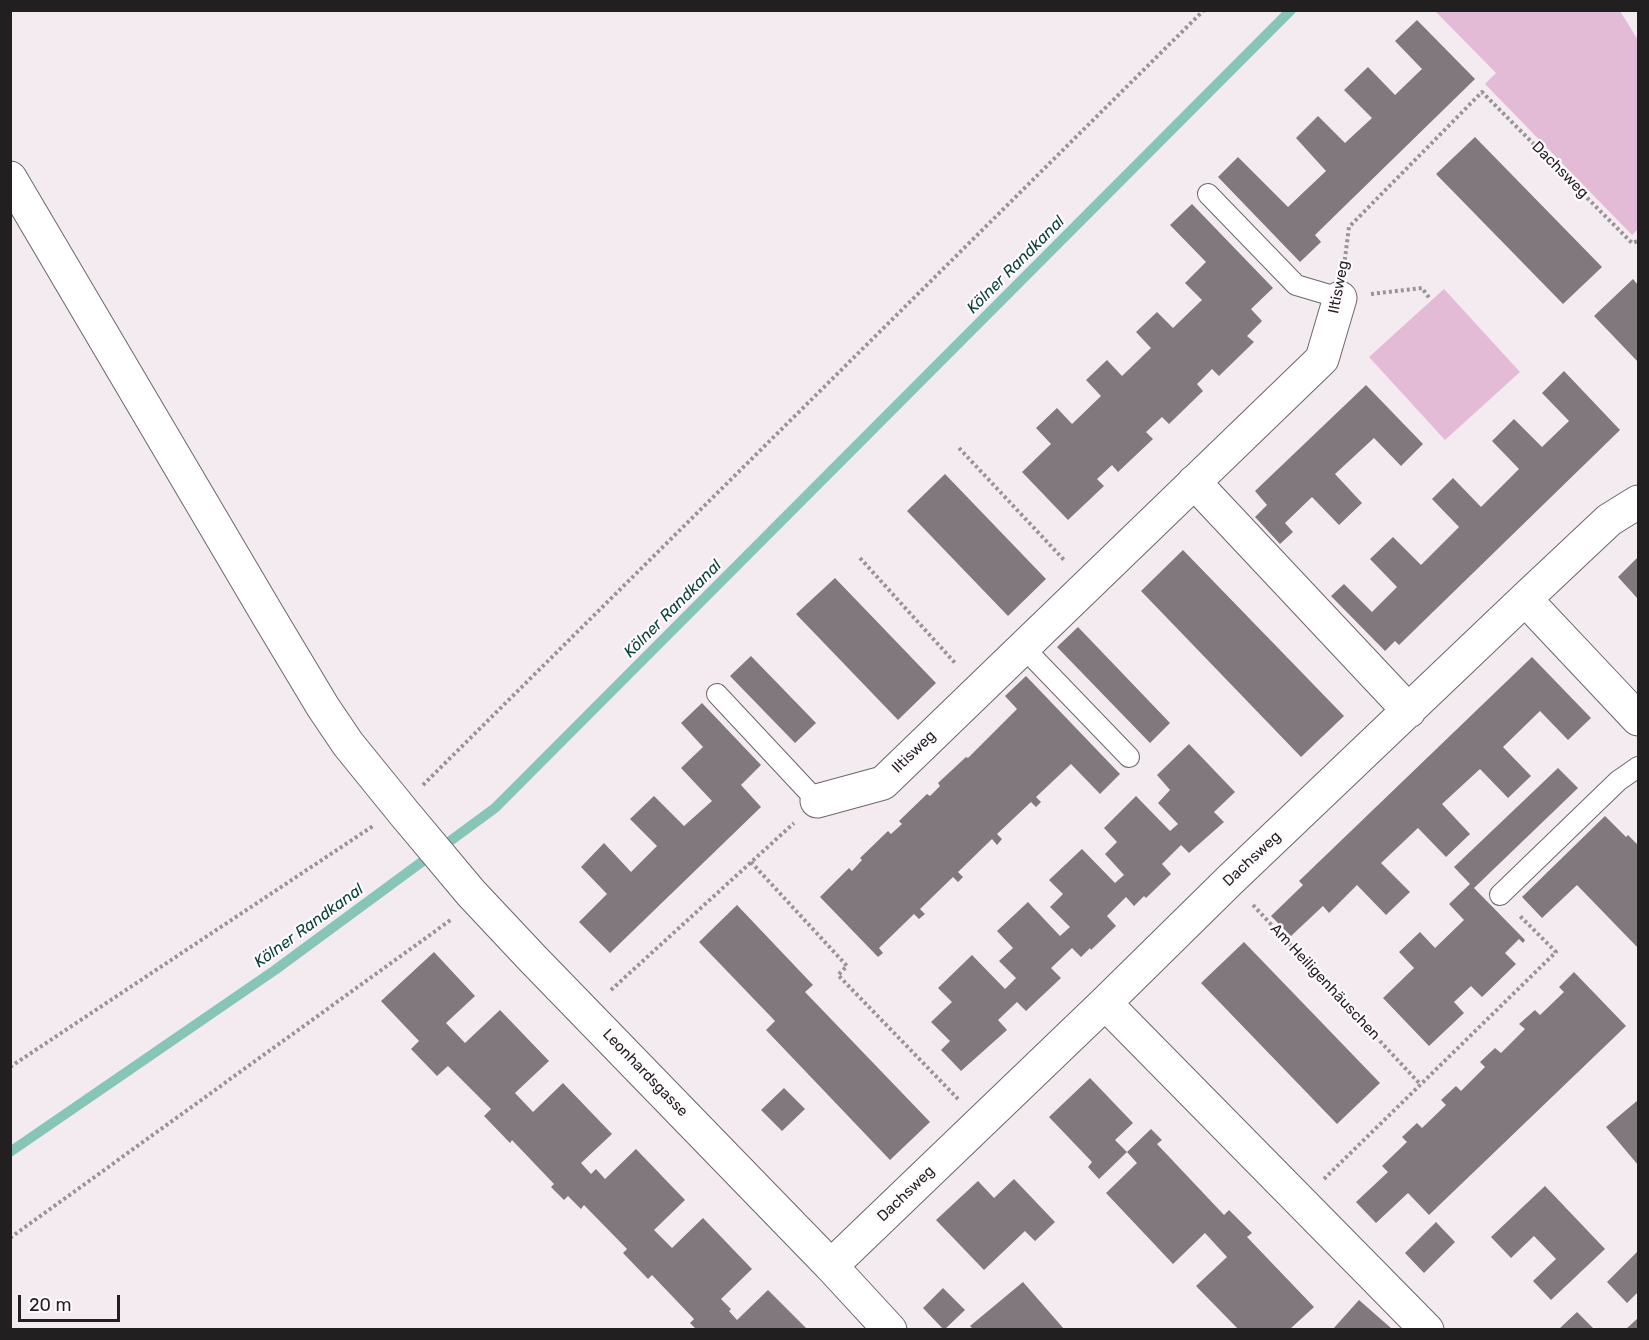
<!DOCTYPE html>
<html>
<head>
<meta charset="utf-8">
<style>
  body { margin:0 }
  #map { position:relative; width:1649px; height:1340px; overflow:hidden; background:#f4ebf1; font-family:Rubik,sans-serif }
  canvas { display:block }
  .frame { position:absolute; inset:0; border:12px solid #221f21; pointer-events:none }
  .scale { position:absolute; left:18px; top:1295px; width:102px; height:27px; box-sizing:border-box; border:3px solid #221f21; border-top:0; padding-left:8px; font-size:18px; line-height:21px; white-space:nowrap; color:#221f21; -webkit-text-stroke:4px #fffafd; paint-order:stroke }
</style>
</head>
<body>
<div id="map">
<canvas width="1649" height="1340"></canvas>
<div class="frame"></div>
<div class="scale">20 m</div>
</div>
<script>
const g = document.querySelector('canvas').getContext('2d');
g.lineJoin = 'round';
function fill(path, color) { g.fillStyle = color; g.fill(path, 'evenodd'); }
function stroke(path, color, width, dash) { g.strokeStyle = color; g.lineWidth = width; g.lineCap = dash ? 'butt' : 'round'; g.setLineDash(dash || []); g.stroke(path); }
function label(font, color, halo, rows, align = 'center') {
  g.font = font + ' Rubik,sans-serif'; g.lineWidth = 4.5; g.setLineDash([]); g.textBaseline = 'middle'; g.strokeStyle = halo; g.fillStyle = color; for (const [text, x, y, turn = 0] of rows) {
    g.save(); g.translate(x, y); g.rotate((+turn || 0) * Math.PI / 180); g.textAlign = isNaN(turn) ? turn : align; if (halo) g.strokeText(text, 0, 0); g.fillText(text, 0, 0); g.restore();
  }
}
fill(new Path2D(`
  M 1435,11 L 1620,11 L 1638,40 L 1638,229 L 1632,235 L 1485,84 L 1496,73 Z
  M 1444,289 L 1520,372 L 1445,440 L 1369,357 Z`), '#e3bbd6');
stroke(new Path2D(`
  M 10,1152 L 275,970 L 495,808 L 1291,10`), '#87c5b9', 10);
fill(new Path2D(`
  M 1417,20 L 1475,79 L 1315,235 L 1321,242 L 1300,262 L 1218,177 L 1238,157 L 1288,207 L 1326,171 L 1296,138 L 1318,116 L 1345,143 L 1372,118 L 1344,90 L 1368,67 L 1395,95 L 1422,69 L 1395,41 Z
  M 1475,137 L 1602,267 L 1563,304 L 1436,174 Z
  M 1192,204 L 1273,288 L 1251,309 L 1262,321 L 1247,336 L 1254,342 L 1219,376 L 1212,369 L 1197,384 L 1203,391 L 1169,424 L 1162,417 L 1146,432 L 1153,439 L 1118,472 L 1112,465 L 1097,479 L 1104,486 L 1068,520 L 1022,472 L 1051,444 L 1036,428 L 1057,408 L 1072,424 L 1101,396 L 1086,380 L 1107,360 L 1122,376 L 1151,348 L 1136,332 L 1157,312 L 1173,328 L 1202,300 L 1185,283 L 1206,262 L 1170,225 Z
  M 1633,279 L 1638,285 L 1638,362 L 1594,316 Z
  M 1564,371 L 1620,430 L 1399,645 L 1395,641 L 1385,651 L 1331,596 L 1344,584 L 1372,612 L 1397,587 L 1370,559 L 1393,537 L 1421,565 L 1459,527 L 1432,499 L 1453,478 L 1481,507 L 1519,469 L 1492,441 L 1514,419 L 1542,447 L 1569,421 L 1542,393 Z
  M 1366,385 L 1423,444 L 1401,466 L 1374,438 L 1335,474 L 1362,503 L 1339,525 L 1312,497 L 1285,523 L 1293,532 L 1280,544 L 1255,517 L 1267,505 L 1255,491 Z
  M 945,474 L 1046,579 L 1008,616 L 907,511 Z
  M 1183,550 L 1344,716 L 1301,757 L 1141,591 Z
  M 1638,557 L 1638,599 L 1618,577 Z
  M 835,578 L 936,683 L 898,720 L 796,614 Z
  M 1078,627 L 1170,723 L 1150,743 L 1057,647 Z
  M 751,656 L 816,723 L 795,743 L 730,676 Z
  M 1532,657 L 1591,718 L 1568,740 L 1540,711 L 1503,747 L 1531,776 L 1508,798 L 1480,769 L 1442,804 L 1470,834 L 1446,857 L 1418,828 L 1381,863 L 1410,892 L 1386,915 L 1357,885 L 1329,913 L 1323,906 L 1291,936 L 1271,916 L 1303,885 L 1299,881 Z
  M 1026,676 L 1120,774 L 1100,794 L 1071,764 L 1036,797 L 1041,802 L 1036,807 L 1031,802 L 997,834 L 1002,839 L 997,845 L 992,839 L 958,872 L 963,877 L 958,882 L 953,877 L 920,909 L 925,914 L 919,919 L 914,914 L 879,948 L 883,953 L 878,957 L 820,897 L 849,868 L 852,871 L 862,860 L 860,858 L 888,831 L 891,834 L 902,824 L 899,821 L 927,794 L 930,796 L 940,786 L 938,783 L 966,757 L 968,758 L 1017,709 L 1005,696 Z
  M 702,703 L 761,765 L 741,785 L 761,807 L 610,953 L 579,922 L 607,894 L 581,867 L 604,843 L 631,872 L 657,846 L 630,819 L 654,796 L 684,826 L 712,801 L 681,768 L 703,747 L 681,723 Z
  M 1189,744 L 1235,792 L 1214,812 L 1224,822 L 1189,853 L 1181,845 L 1162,864 L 1171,874 L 1146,898 L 1144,896 L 1134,906 L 1126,897 L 1107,916 L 1116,926 L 1091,950 L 1090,948 L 1081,957 L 1072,948 L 1051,968 L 1061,978 L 1026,1011 L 1017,1002 L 998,1020 L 1007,1030 L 961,1071 L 941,1050 L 950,1041 L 931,1022 L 952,1002 L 938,988 L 972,955 L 1005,989 L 1016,978 L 999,961 L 1013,948 L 997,931 L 1028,902 L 1060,936 L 1070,927 L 1050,907 L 1063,894 L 1049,880 L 1082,849 L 1115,883 L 1124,875 L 1105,854 L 1117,842 L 1104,828 L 1136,796 L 1170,831 L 1178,824 L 1158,803 L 1170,790 L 1157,775 Z
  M 1558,768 L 1578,788 L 1474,888 L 1525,940 L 1523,943 L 1519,939 L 1505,953 L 1516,964 L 1482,997 L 1471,986 L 1454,1002 L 1464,1013 L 1429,1046 L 1383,998 L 1414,968 L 1399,952 L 1420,932 L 1435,948 L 1464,920 L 1449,904 L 1470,884 L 1454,867 Z
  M 1605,816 L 1626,837 L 1628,835 L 1638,845 L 1638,948 L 1577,885 L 1542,918 L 1522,897 Z
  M 737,905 L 813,985 L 805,992 L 930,1122 L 890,1160 L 766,1030 L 775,1021 L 699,942 Z
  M 1244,942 L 1380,1083 L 1337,1124 L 1201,983 Z
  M 434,952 L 475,996 L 446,1023 L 465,1043 L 500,1010 L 549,1061 L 515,1093 L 533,1112 L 563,1083 L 612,1134 L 581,1163 L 591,1174 L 596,1169 L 605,1179 L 636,1149 L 685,1200 L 654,1230 L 672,1248 L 703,1218 L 752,1269 L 721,1299 L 731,1309 L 729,1311 L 737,1320 L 768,1290 L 807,1329 L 696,1329 L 690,1323 L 694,1319 L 652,1275 L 648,1279 L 623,1253 L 627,1249 L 584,1205 L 581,1209 L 568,1196 L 564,1200 L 551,1187 L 554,1184 L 512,1140 L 510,1143 L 484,1116 L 491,1109 L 448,1066 L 437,1076 L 411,1049 L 419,1041 L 381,1001 Z
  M 1574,972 L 1626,1026 L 1429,1215 L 1408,1193 L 1376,1223 L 1356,1202 L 1388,1172 L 1382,1166 L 1407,1142 L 1402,1137 L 1417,1123 L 1422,1128 L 1446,1105 L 1441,1100 L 1456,1086 L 1461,1091 L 1485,1067 L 1480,1062 L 1495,1048 L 1501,1053 L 1525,1029 L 1519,1024 L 1535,1010 L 1540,1015 L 1564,992 L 1559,987 Z
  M 1090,1078 L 1133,1123 L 1115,1140 L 1127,1152 L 1099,1179 L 1088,1167 L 1092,1162 L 1049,1117 Z
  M 784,1088 L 805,1109 L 782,1131 L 761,1110 Z
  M 1638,1100 L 1638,1165 L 1606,1127 Z
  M 1151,1129 L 1162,1140 L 1157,1144 L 1224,1215 L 1229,1210 L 1252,1233 L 1247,1237 L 1314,1307 L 1290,1329 L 1238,1329 L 1196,1286 L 1227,1257 L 1205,1233 L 1173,1264 L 1106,1193 L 1137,1163 L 1127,1152 Z
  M 1014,1179 L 1055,1222 L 1035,1241 L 1025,1231 L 984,1270 L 936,1220 L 978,1181 L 994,1198 Z
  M 1545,1186 L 1605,1249 L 1551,1300 L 1533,1281 L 1556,1259 L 1534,1236 L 1511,1258 L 1491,1237 Z
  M 1436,1222 L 1455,1242 L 1424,1273 L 1405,1253 Z
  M 1638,1251 L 1638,1292 L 1627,1303 L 1607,1282 Z
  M 1023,1282 L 1064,1329 L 973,1329 L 970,1326 Z
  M 943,1288 L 965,1310 L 944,1330 L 923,1308 Z
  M 1359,1300 L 1392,1329 L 1333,1329 Z
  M 1577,1312 L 1594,1329 L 1559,1329 Z
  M 1638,1318 L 1638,1329 L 1626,1329 Z`), '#80787d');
const lane = new Path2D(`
  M 1208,194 L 1296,285 L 1340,298
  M 1023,647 L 1129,757
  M 717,694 L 817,801
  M 1500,895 L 1618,781 L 1638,767`);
const street = new Path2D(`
  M 1194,482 L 1409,711
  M 1525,599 L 1638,719
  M 817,801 L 883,783 L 1322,359 L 1340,298
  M 1105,1003 L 1427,1330
  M 831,1266 L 1105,1003 L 1230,880 L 1525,599 L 1609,520 L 1638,502`);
const secondary = new Path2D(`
  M 10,178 L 269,617 L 323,707 L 348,744 L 404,813 L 471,893 L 533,959 L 831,1266 L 890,1330`);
stroke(lane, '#6d666b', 22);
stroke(street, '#6d666b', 35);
stroke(secondary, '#6d666b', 35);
stroke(new Path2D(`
  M 1344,266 L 1349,227 L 1482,92 L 1632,243 L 1638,241
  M 1371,294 L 1422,288 L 1430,299
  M 959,448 L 1065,561
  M 860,558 L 956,664
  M 423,785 L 1204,10
  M 751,862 L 847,966 L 838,975 L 958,1099
  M 1253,905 L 1420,1084
  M 611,990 L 794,823
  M 10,1067 L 373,826
  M 1324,1179 L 1556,952 L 1519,915
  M 10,1238 L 452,919`), '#999397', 4, [3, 3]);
stroke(lane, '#fff', 20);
stroke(street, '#fff', 33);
stroke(secondary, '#fff', 33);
label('15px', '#221f21', '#fffafd', [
  ["Dachsweg",1560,170,45],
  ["Iltisweg",1339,287,-79],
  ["Iltisweg",914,752,-44],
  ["Dachsweg",1252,859,-43],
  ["Am Heiligenhäuschen",1325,982,47],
  ["Leonhardsgasse",645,1073,46],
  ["Dachsweg",906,1194,-44]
]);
label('italic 16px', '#0a443b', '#fffafd', [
  ["Kölner Randkanal",1016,265,-45],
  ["Kölner Randkanal",673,609,-45],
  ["Kölner Randkanal",309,926,-36]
]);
</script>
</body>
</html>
